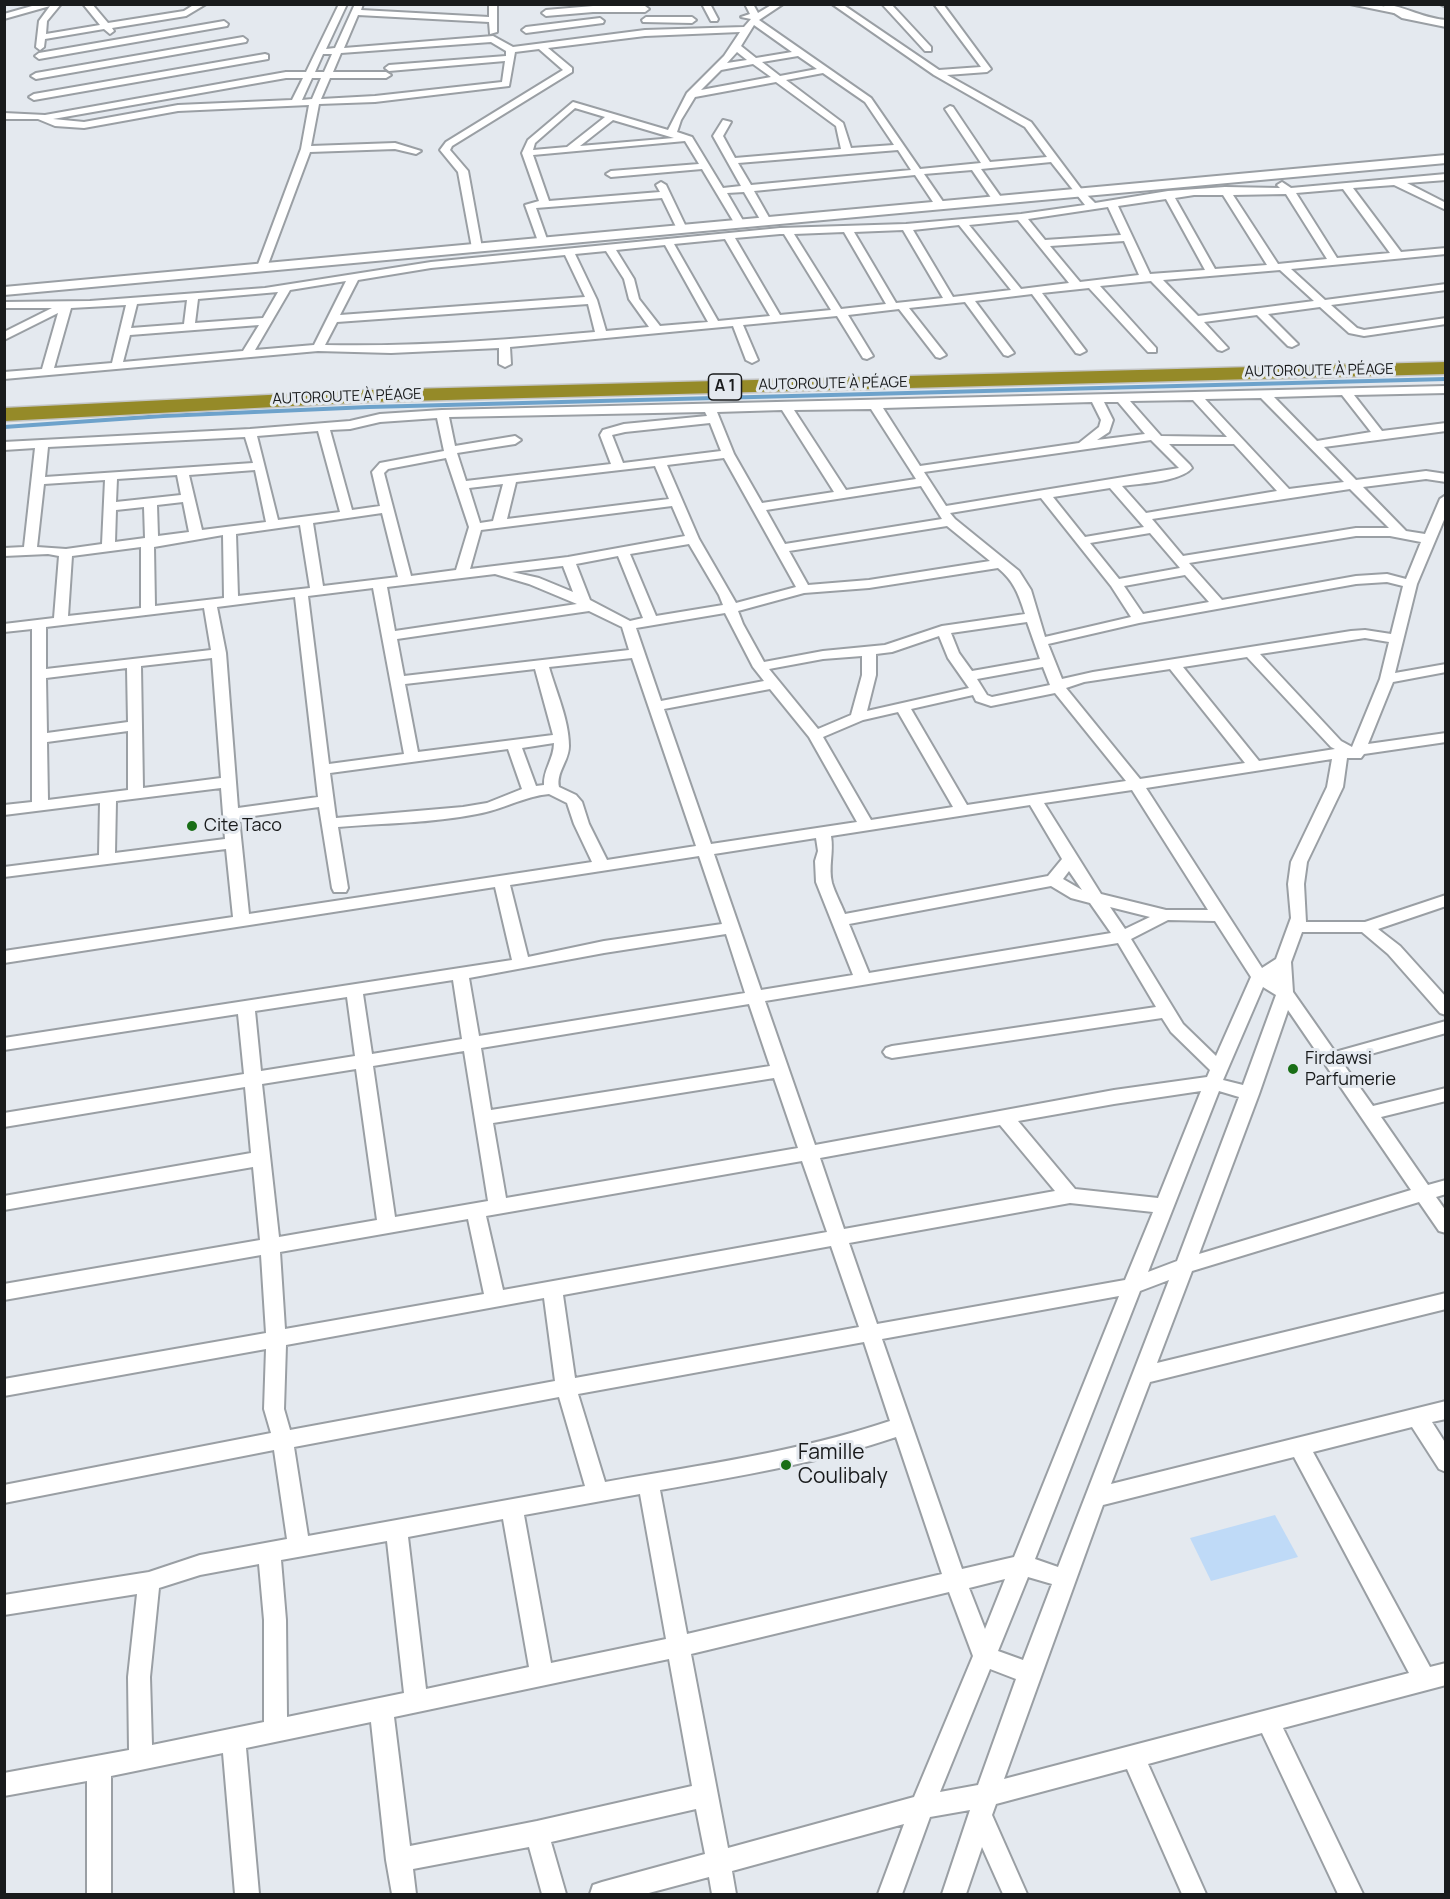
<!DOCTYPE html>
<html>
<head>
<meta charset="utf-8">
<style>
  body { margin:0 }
  #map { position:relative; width:1450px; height:1899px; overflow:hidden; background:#e4e9ef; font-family:Manrope,sans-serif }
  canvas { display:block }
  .frame { position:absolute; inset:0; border:6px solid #191b1c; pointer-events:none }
</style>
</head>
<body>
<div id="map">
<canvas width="1450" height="1899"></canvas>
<div class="frame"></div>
</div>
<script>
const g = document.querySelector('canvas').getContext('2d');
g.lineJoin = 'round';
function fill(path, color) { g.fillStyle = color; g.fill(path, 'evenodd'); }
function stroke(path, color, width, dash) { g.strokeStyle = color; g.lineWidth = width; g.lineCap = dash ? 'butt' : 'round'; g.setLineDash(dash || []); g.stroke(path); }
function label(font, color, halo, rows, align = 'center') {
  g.font = font + ' Manrope,sans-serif'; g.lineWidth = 6; g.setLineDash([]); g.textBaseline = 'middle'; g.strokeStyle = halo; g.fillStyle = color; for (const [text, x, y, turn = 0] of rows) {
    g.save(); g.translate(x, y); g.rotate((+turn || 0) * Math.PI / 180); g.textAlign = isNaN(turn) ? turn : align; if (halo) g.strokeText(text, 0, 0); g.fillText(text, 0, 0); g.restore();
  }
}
fill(new Path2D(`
  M 1275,1515 L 1298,1557 L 1211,1581 L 1190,1538 Z`), '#bfdaf7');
stroke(new Path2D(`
  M 4,427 L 163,416 L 369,407 L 1446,379`), '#6da2cb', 4);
const street = new Path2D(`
  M 39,4 L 61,4 L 47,21 L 46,34 L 100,25 L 83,4 L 92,4 L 108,23 L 184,11 L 195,4 L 206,4 L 186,16 L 112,28 L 114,31 L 110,34 L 104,29 L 45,39 L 44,47 L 40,50 L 36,47 L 39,21 L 50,6 L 4,19 L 4,14 Z
  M 339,4 L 347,4 L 326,49 L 335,48 L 355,4 L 363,4 L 361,10 L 489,17 L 489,4 L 497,4 L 497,32 L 490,34 L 489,22 L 358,15 L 344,48 L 493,36 L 513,47 L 645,30 L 744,27 L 751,19 L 741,17 L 750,14 L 745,4 L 753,4 L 758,13 L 773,4 L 783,4 L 759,20 L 871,98 L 920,169 L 981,163 L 945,109 L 950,106 L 953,107 L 990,162 L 1047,157 L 1025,127 L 934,75 L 832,4 L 842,4 L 939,70 L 981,67 L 934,4 L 943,4 L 991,69 L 987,72 L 947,75 L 1031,122 L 1082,190 L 1095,203 L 1168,191 L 1225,187 L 1280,188 L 1277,185 L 1282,182 L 1291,188 L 1446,174 L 1446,180 L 1407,183 L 1446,203 L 1446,210 L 1394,185 L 1353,188 L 1401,252 L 1446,248 L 1446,254 L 1291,269 L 1325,300 L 1446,284 L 1446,290 L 1331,305 L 1357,328 L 1364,330 L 1446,318 L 1446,324 L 1364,336 L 1349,333 L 1320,307 L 1268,314 L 1298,344 L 1292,347 L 1288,346 L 1257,315 L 1204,322 L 1228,348 L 1222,351 L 1218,350 L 1151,281 L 1100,286 L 1156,348 L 1156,352 L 1148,352 L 1089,288 L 1042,293 L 1086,351 L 1080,354 L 1076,353 L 1032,294 L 975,301 L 1014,353 L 1008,356 L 1004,355 L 965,302 L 909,308 L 946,355 L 940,358 L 936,357 L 899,309 L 848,315 L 873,356 L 867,359 L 863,358 L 837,316 L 743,325 L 758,360 L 752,363 L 746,360 L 733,326 L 510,347 L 511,364 L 505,367 L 499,364 L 499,348 L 391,353 L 318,351 L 4,379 L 4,372 L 42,369 L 58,313 L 4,340 L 4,332 L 52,308 L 4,308 L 4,302 L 90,301 L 265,288 L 431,262 L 780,228 L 906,224 L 1021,214 L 1085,205 L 1051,162 L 981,169 L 1003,200 L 998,203 L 994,202 L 972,170 L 924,174 L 946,206 L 941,209 L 937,208 L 915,175 L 754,191 L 771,221 L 766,224 L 761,221 L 744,192 L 727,193 L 745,224 L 740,227 L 735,224 L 702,169 L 611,177 L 606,174 L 611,171 L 699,164 L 685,141 L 533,155 L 549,201 L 660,192 L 656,185 L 661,182 L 666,185 L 687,229 L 678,231 L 662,198 L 536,208 L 548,242 L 539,244 L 525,205 L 539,201 L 522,153 L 528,140 L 573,102 L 668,130 L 687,93 L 724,56 L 740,32 L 645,36 L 548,48 L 572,68 L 572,72 L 452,146 L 450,150 L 468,171 L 482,248 L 477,251 L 472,248 L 458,172 L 440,150 L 446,142 L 563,70 L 539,49 L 515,52 L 509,86 L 375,102 L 319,104 L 311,146 L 395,143 L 421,151 L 416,154 L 395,149 L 310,152 L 267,267 L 262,270 L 257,267 L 301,149 L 309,105 L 178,111 L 84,128 L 55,126 L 38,119 L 4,119 L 4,113 L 45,115 L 286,72 L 306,72 ZM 754,25 L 792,52 L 756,58 L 741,46 ZM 491,42 L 506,51 L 506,56 L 389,65 L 385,68 L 389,71 L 505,61 L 502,82 L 375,96 L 321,99 L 330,78 L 386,78 L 391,75 L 386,72 L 333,72 L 341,53 ZM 737,52 L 747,60 L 727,63 ZM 323,54 L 332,54 L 324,72 L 315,72 ZM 798,56 L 817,69 L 780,76 L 762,62 ZM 753,64 L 771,77 L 701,90 L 721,70 ZM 823,73 L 865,102 L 894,145 L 851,148 L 843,123 L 786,80 ZM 286,78 L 303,78 L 292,100 L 178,105 L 84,122 L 53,119 ZM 312,78 L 321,78 L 312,99 L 302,100 ZM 776,82 L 836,126 L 841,149 L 735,158 L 723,136 L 731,122 L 723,120 L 713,136 L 741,186 L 723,188 L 692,137 L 677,132 L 681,120 L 695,97 ZM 575,108 L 605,117 L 567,147 L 533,150 L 535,143 ZM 613,120 L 674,138 L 580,146 ZM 898,150 L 911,170 L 751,185 L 738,163 ZM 1343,189 L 1390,253 L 1337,258 L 1296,193 ZM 1286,194 L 1327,259 L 1278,264 L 1233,195 ZM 1194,195 L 1223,195 L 1267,265 L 1215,269 L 1175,198 ZM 1166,199 L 1205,270 L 1150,274 L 1118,206 ZM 1108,207 L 1121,235 L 1045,240 L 1028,219 ZM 1018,220 L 1069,283 L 1021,289 L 969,225 ZM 959,225 L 1011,290 L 953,297 L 913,230 ZM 903,230 L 943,298 L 896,303 L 854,232 ZM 844,232 L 886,304 L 841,309 L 794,234 ZM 780,234 L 784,234 L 831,310 L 780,315 L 735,238 ZM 725,239 L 770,316 L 718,321 L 674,244 ZM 1124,241 L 1139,275 L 1080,282 L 1050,246 ZM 665,245 L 708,322 L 660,326 L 639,299 L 634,279 L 616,250 ZM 606,251 L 624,279 L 629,299 L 649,327 L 606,331 L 597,300 L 575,254 ZM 565,255 L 585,297 L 340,315 L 358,280 L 431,268 ZM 1280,270 L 1314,301 L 1198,316 L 1163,280 ZM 346,281 L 314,345 L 255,350 L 290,290 ZM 278,292 L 263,318 L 195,323 L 198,299 ZM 187,300 L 184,324 L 131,328 L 137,304 ZM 588,304 L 595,332 C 505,340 416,347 325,345 L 337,322 ZM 126,305 L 112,363 L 54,368 L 71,308 ZM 259,325 L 243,351 L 123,362 L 130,335 Z
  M 702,4 L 710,4 L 718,19 L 717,21 L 711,21 Z
  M 882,4 L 891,4 L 931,47 L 931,51 L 925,51 Z
  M 1350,4 L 1374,4 L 1398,10 L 1394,13 Z
  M 1440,4 L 1446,4 L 1446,7 Z
  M 593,6 L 645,6 L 649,9 L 645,12 L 593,12 L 546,16 L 542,13 L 546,10 Z
  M 646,17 L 692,17 L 696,20 L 692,23 L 643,22 L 642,20 Z
  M 600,18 L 604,21 L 603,23 L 526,33 L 522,30 L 526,27 Z
  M 224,21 L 228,24 L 227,26 L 39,59 L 35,56 L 39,53 Z
  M 243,37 L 247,40 L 246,42 L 36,79 L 31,76 L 36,73 Z
  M 265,54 L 268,55 L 268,59 L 34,100 L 29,97 L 34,94 Z
  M 1446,386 L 1446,393 L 1354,395 L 1382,431 L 1446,423 L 1446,431 L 1324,447 L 1356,480 L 1426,471 L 1446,474 L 1446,482 L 1426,479 L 1363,487 L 1406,531 L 1425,534 L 1440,499 L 1446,495 L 1446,515 L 1417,584 L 1395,673 L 1446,664 L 1446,672 L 1393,682 L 1368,744 L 1446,733 L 1446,742 L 1364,754 L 1361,758 L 1347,758 L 1343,787 L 1307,862 L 1304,884 L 1306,922 L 1365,922 L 1446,895 L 1446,906 L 1378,929 L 1400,946 L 1446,997 L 1446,1015 L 1440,1013 L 1388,954 L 1362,932 L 1302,932 L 1291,962 L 1293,992 L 1335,1052 L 1446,1021 L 1446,1033 L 1342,1062 L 1373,1106 L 1446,1088 L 1446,1101 L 1381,1117 L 1428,1185 L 1446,1180 L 1446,1194 L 1436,1197 L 1446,1211 L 1446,1233 L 1439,1231 L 1419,1202 L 1192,1271 L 1157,1363 L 1446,1293 L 1446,1309 L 1150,1382 L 1111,1484 L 1446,1401 L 1446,1419 L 1432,1422 L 1446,1444 L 1446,1472 L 1439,1469 L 1412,1427 L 1313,1452 L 1430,1667 L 1446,1663 L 1446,1685 L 1283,1728 L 1363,1894 L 1338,1894 L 1262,1733 L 1148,1764 L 1206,1894 L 1182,1894 L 1127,1769 L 996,1804 L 992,1815 L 1027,1894 L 1003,1894 L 982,1847 L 966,1894 L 942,1894 L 970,1810 L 930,1817 L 902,1894 L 878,1894 L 904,1824 L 732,1871 L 736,1894 L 712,1894 L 709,1877 L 645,1894 L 590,1894 L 593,1885 L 602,1882 L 705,1854 L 696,1809 L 551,1842 L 566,1894 L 542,1894 L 529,1847 L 413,1869 L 416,1894 L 392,1894 L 386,1860 L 371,1722 L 246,1748 L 259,1894 L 235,1894 L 223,1753 L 111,1776 L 111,1894 L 87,1894 L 87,1781 L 4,1796 L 4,1773 L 129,1750 L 128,1677 L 137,1594 L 4,1615 L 4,1595 L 149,1572 L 200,1555 L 287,1539 L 274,1450 L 4,1503 L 4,1485 L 271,1433 L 264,1409 L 266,1349 L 4,1396 L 4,1379 L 266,1333 L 261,1255 L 4,1300 L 4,1284 L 260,1240 L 253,1167 L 4,1210 L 4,1196 L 251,1153 L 245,1087 L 4,1127 L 4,1113 L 244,1074 L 238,1014 L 4,1050 L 4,1038 L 512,960 L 495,887 L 4,963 L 4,951 L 233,917 L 226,849 L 4,877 L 4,867 L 99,855 L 100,803 L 4,815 L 4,805 L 32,802 L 32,629 L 4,632 L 4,624 L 54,618 L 59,556 L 48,554 L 4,556 L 4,548 L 24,547 L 35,448 L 4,450 L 4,442 L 250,429 L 350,421 L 380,414 L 442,410 ZM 1342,395 L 1371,432 L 1317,441 L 1274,397 ZM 1261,398 L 1344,482 L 1289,489 L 1205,399 ZM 1193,400 L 1227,437 L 1161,436 L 1130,401 ZM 1092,402 L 1101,420 L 1099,427 L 1079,443 L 920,466 L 883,408 ZM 1104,402 L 1118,402 L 1145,434 L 1097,440 L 1109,432 L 1113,420 ZM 871,409 L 916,479 L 846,490 L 794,410 ZM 782,410 L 834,492 L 762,503 L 734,454 L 717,412 ZM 705,412 L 707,416 L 624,424 L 603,430 L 600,435 L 611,464 L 466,481 L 457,453 L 515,444 L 521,440 L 515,436 L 455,446 L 449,417 ZM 437,418 L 444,451 L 380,463 L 372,472 L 380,506 L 352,510 L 330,430 L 350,429 L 380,422 ZM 710,423 L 721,451 L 623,463 L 612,435 L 625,432 ZM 318,431 L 340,512 L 278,520 L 257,436 ZM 245,437 L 253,463 L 45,477 L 48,447 ZM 1151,440 L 1179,468 L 946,506 L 924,472 ZM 1169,444 L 1234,444 L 1277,491 L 1146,513 L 1122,486 C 1141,483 1180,482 1192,468 L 1190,465 ZM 446,458 L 469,527 L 456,570 L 411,576 L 384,473 L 388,469 ZM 724,458 L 796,587 L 736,603 L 699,539 L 667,465 ZM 655,466 L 669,499 L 507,519 L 516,482 ZM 255,470 L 266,522 L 202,530 L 189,475 ZM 177,475 L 181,495 L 116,502 L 117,479 ZM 105,480 L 102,544 L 66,549 L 37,547 L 44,484 ZM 503,484 L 493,521 L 480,523 L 469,488 ZM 921,486 L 942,519 L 785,544 L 766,510 ZM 1110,488 L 1144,527 L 1085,537 L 1053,497 ZM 1350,489 L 1389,528 L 1356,528 L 1183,556 L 1152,519 ZM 1041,498 L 1111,586 L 1131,617 L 1045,637 L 1031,590 L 1019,571 L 955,519 L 950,513 ZM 183,502 L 189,532 L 158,536 L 157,505 ZM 672,506 L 685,536 L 568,557 L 470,569 L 481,530 ZM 144,507 L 145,538 L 115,542 L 116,510 ZM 382,513 L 398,577 L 323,586 L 313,523 ZM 300,525 L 310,588 L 238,596 L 236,534 ZM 947,526 L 990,561 L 869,580 L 808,585 L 789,551 ZM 1150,533 L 1180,568 L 1119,579 L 1090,543 ZM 223,535 L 224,598 L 155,606 L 154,547 ZM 1356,536 L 1390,536 L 1421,542 L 1406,579 L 1387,574 L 1356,576 L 1222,600 L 1189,563 ZM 689,544 L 719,595 L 723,605 L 656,616 L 630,554 ZM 141,547 L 141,608 L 68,616 L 72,556 ZM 618,556 L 643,618 L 630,621 L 590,600 L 576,564 ZM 563,566 L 573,592 L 539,578 L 512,572 ZM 998,568 C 1014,581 1019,595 1025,614 L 942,626 L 885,645 L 823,651 L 764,662 L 743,624 L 738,611 L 804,593 L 869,588 ZM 495,574 L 529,584 L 577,604 L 395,631 L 387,587 ZM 1185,575 L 1209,602 L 1143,614 L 1124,586 ZM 1387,582 L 1403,586 L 1391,634 L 1365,630 L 1351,631 L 1093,672 L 1062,679 L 1048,644 L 1139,623 L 1356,584 ZM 373,588 L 404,754 L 329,764 L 308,596 ZM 295,597 L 318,797 L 238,808 L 226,653 L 217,607 ZM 204,608 L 211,650 L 46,669 L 46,627 ZM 589,611 L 622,627 L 629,650 L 404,676 L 397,639 ZM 725,613 L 753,667 L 764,681 L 661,701 L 636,628 ZM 1027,622 L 1040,659 L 972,671 L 959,653 L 951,633 ZM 939,636 L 948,658 L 969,688 L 867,711 L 876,675 L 876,654 L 892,652 ZM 1365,638 L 1389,642 L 1380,679 L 1352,747 L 1341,741 L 1260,654 ZM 862,656 L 862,675 L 851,715 L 818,729 L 769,669 L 823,659 ZM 1247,657 L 1331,747 L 1335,749 L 1259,761 L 1183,667 ZM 212,658 L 221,778 L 143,788 L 141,666 ZM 632,658 L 696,846 L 607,860 L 589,824 L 582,802 L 576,795 L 559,787 C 556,772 569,761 569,746 C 569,720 556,692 549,667 ZM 1043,667 L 1050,685 L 992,697 L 987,695 L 977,679 ZM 127,668 L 128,722 L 47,733 L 46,678 ZM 535,669 L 553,735 L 418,752 L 405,684 ZM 1170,669 L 1245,763 L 1140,779 L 1066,688 L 1084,682 ZM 770,689 L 809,737 L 857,822 L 711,844 L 664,709 ZM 1055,693 L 1126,781 L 967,805 L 911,709 L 973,695 L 976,701 L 991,706 ZM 898,712 L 953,807 L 871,820 L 823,737 L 863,720 ZM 128,731 L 128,790 L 48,800 L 47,742 ZM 554,743 C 554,759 543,770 544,785 L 536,786 L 522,748 ZM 508,749 L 522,789 L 487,803 L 463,807 L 336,818 L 330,773 ZM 1332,759 L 1327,787 L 1291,862 L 1288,884 L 1291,918 L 1276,959 L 1262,968 L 1146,788 ZM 221,788 L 225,839 L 115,853 L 116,801 ZM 1132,790 L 1208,910 L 1166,910 L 1101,894 L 1044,803 ZM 549,794 L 567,803 L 574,824 L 592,862 L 249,914 L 239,818 L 319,807 L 332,888 L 334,892 L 346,892 L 348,888 L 338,827 C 384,823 432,823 477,814 C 502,810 524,796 549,794 ZM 1030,805 L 1062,859 L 1048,876 L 845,914 C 841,904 835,893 832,883 C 828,867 834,852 831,836 ZM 816,838 L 818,851 L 815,861 L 816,882 L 853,975 L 761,990 L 714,854 ZM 699,856 L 722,924 L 604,941 L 528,957 L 510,885 ZM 1069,871 L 1082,890 L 1063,879 ZM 1051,886 L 1071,898 L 1090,903 L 1111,933 L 869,973 L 849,924 ZM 1110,907 L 1150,917 L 1125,929 ZM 1168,920 L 1215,921 L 1251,977 L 1216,1056 L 1183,1024 L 1131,939 ZM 726,934 L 745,993 L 479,1036 L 469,978 L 604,953 ZM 1118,943 L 1156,1007 L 892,1046 L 886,1048 L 883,1052 L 886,1056 L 892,1058 L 1162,1018 L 1171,1032 L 1210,1070 L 1207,1077 L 1114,1090 L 815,1145 L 765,1001 ZM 453,980 L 462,1039 L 372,1054 L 363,994 ZM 1263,987 L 1276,995 L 1243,1085 L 1223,1080 ZM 347,997 L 355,1056 L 261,1071 L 255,1011 ZM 749,1004 L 770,1066 L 491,1110 L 481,1048 ZM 1288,1010 L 1411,1190 L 1199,1254 L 1259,1094 ZM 464,1051 L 488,1201 L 395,1217 L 373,1066 ZM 356,1069 L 377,1220 L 279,1237 L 262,1084 ZM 774,1078 L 798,1148 L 506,1198 L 493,1123 ZM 1201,1091 L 1158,1198 L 1075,1189 L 1018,1121 L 1114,1104 ZM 1219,1091 L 1239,1097 L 1177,1261 L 1148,1272 ZM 1000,1125 L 1055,1191 L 844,1229 L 820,1158 ZM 802,1161 L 827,1232 L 503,1290 L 486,1216 ZM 1070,1203 L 1153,1212 L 1125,1280 L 877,1324 L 849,1243 ZM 468,1219 L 484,1294 L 285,1329 L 280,1252 ZM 831,1246 L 859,1327 L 575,1378 L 563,1295 ZM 1169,1280 L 1058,1567 L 1035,1559 L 1140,1291 ZM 1119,1296 L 1014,1557 L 962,1569 L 882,1339 ZM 544,1298 L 555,1381 L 290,1430 L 284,1409 L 286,1345 ZM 864,1342 L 890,1421 C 798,1452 700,1465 605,1482 L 578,1394 ZM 559,1397 L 585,1486 L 308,1536 L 294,1447 ZM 896,1437 L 942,1574 L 687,1634 L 660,1490 C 740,1476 819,1463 896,1437 ZM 1294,1457 L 1409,1673 L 1004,1779 L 1103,1505 ZM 640,1494 L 666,1639 L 551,1663 L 524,1515 ZM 503,1519 L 529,1667 L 426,1689 L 408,1537 ZM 387,1541 L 404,1693 L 287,1717 L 286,1620 L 281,1560 ZM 259,1564 L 264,1620 L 264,1722 L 152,1745 L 150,1677 L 159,1588 L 200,1575 ZM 1028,1577 L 1052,1584 L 1023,1660 L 998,1651 ZM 1005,1579 L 985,1629 L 969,1588 ZM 949,1592 L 973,1656 L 914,1797 L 728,1848 L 691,1654 ZM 669,1659 L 692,1786 L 537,1821 L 410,1846 L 394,1717 ZM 990,1669 L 1016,1679 L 978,1785 L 940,1792 Z`);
const secondary = new Path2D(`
  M 1380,4 C 1400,4 1421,18 1446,20 L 1446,27 L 1402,18 Z
  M 1446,155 L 1446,163 L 4,295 L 4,287 Z`);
const highway = new Path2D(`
  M 1446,362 L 1446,374 L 370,402 L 4,421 L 4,408 L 370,390 Z`);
stroke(street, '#9a9fa4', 4);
stroke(secondary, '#9a9fa4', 4);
stroke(highway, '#c3c4c4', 3);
fill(street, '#fff');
fill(secondary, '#fff');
fill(highway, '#958a28');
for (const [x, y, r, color] of [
  [192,826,6,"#196e16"],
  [1293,1069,6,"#196e16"],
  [786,1465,6,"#196e16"]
]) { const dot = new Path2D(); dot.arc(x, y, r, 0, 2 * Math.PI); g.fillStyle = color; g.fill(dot); stroke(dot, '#e4e9ef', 2); }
label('15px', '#191b1c', '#e4e9ef', [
  ["AUTOROUTE À PÉAGE",1319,371,-1],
  ["AUTOROUTE À PÉAGE",833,384,-1],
  ["AUTOROUTE À PÉAGE",347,397,-2]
]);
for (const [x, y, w] of [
  [725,387,33]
]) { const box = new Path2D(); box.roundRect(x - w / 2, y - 13, w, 26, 4.5); g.fillStyle = '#e4e9ef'; g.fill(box); stroke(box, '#191b1c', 1.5); }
label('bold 16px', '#191b1c', null, [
  ["A 1",725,387]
]);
label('18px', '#191b1c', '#e4e9ef', [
  ["Cite Taco",204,826],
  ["Firdawsi",1305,1059],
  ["Parfumerie",1305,1080]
], 'left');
label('21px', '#191b1c', '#e4e9ef', [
  ["Famille",798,1453],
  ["Coulibaly",798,1477]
], 'left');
</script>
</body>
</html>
